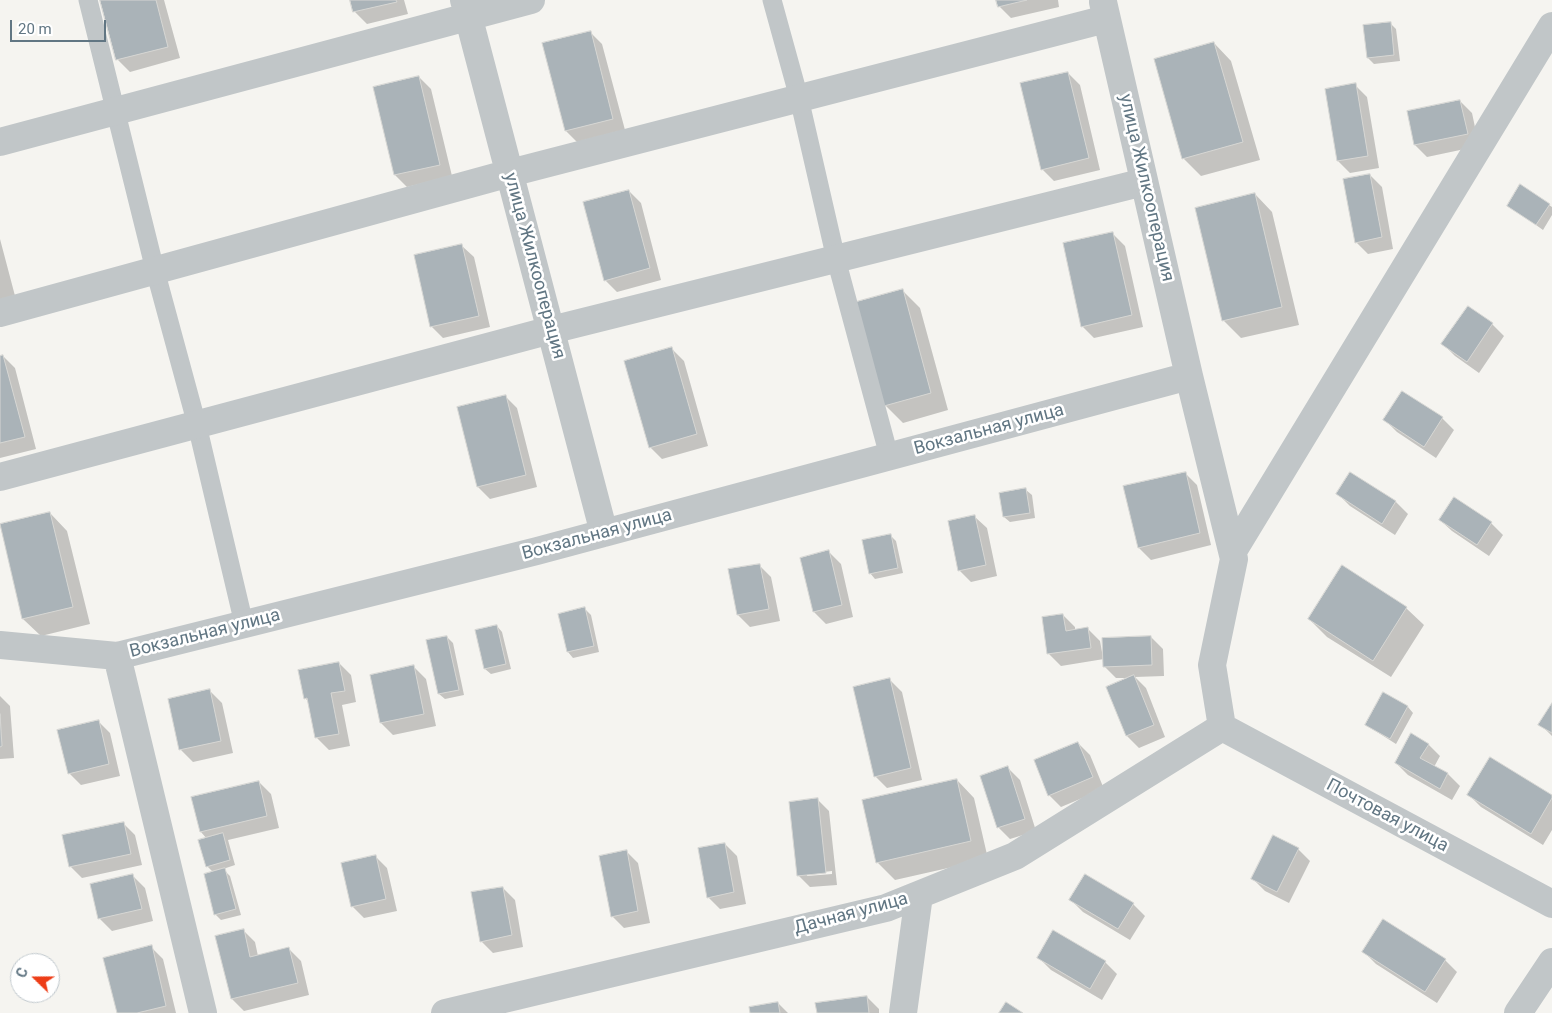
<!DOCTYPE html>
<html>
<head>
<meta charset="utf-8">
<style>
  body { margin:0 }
  #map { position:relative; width:1552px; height:1013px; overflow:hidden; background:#f5f4f0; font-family:Roboto,sans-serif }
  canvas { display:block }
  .north { position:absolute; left:10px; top:953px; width:50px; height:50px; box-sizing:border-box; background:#fff; border:1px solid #c0c8cd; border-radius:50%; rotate:292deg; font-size:14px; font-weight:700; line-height:20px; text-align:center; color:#617683 }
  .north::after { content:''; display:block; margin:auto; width:18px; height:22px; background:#ed3d17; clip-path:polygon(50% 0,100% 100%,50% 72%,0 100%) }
  .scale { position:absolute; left:10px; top:20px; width:96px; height:22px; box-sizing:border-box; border:2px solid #617683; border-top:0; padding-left:6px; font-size:15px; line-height:18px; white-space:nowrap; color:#617683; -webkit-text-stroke:4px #fff; paint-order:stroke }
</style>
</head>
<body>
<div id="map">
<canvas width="1552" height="1013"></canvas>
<div class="north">С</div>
<div class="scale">20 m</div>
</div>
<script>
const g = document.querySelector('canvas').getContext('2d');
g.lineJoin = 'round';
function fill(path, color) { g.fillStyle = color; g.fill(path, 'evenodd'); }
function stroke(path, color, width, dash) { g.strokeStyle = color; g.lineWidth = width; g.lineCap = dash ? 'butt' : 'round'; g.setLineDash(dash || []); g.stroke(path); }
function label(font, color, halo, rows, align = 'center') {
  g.font = font + ' Roboto,sans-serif'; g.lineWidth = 5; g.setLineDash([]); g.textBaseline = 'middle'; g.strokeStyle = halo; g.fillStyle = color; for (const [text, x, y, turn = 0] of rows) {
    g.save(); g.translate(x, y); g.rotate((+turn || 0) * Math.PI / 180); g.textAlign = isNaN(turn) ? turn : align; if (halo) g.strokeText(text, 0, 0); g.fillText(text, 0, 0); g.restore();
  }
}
fill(new Path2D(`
  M 101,0 L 164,0 L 180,58 L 130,72 L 118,60 Z
  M 352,0 L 404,0 L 408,14 L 367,24 L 355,12 Z
  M 998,0 L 1058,0 L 1059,7 L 1011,18 L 999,6 Z
  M 1390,23 L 1396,29 L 1400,61 L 1374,64 L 1368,58 Z
  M 590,32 L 602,44 L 625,130 L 578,143 L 566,131 Z
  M 1214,43 L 1231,61 L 1260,160 L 1201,176 L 1184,159 Z
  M 1068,73 L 1080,85 L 1100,170 L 1054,181 L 1042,169 Z
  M 419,77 L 431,89 L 452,176 L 407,187 L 395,175 L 375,88 Z
  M 1355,85 L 1367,97 L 1379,168 L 1350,173 L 1338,161 Z
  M 1460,101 L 1472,113 L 1479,146 L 1427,157 L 1415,145 L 1408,112 Z
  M 1370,175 L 1382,187 L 1393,249 L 1368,254 L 1356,242 Z
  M 1521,186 L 1552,207 L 1552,215 L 1543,230 L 1508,205 Z
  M 629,191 L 641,203 L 661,280 L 617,292 L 605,280 Z
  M 1255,194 L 1272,212 L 1299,325 L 1241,338 L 1224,321 L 1197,209 Z
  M 1113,234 L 1125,246 L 1143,327 L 1094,338 L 1082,326 Z
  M 0,239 L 19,311 L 0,316 Z
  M 462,246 L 474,257 L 490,327 L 443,338 L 431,326 Z
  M 902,290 L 920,308 L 948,410 L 903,423 L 885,405 Z
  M 1468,308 L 1492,324 L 1504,336 L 1479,373 L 1455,356 L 1443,344 Z
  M 672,349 L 684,361 L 708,446 L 662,459 L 650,447 Z
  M 3,356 L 15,368 L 36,449 L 0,458 L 0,357 Z
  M 505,396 L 517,408 L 537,487 L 490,499 L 478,487 L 458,408 Z
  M 1442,418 L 1454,430 L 1436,458 L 1397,432 L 1385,420 Z
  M 1185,473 L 1197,485 L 1211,545 L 1151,560 L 1139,548 Z
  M 1350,473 L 1396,502 L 1408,514 L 1395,535 L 1350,506 L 1338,494 Z
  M 1026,490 L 1032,495 L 1035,518 L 1010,522 L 1004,517 Z
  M 50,513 L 67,531 L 90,624 L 41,636 L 23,619 L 0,525 Z
  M 975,517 L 987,528 L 997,576 L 971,582 L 959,570 Z
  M 1440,520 L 1491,523 L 1503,535 L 1489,556 L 1452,531 Z
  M 891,536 L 896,541 L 903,573 L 875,579 L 870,573 Z
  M 829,552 L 841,564 L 853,617 L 826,624 L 814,612 Z
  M 759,565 L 771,577 L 780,621 L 750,627 L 738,615 Z
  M 1406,608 L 1424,625 L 1391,677 L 1327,637 L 1309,619 Z
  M 585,609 L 591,615 L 599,652 L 573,658 L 568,652 Z
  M 1063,615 L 1075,627 L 1075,631 L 1088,629 L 1100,641 L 1102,652 L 1151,637 L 1163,649 L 1164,676 L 1135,677 L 1146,688 L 1165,737 L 1139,748 L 1127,736 L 1131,678 L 1116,678 L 1104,666 L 1104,659 L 1061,666 L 1049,654 Z
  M 497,626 L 502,632 L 511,669 L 491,674 L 485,669 Z
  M 447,637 L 453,643 L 464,695 L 445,699 L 439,694 Z
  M 339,663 L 351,675 L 356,702 L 342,705 L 350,746 L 329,750 L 317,738 L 310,703 L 305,698 Z
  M 414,667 L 426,679 L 436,726 L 393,735 L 381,723 L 371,676 Z
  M 890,680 L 902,692 L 922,780 L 887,788 L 875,776 Z
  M 210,691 L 222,703 L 233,753 L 193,762 L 181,750 L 169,700 Z
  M 1383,694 L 1408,707 L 1413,713 L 1396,744 L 1366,725 Z
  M 0,696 L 10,706 L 14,758 L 0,759 Z
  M 1552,705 L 1552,736 L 1540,724 Z
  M 98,721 L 110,733 L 120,776 L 81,785 L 69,773 Z
  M 1078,743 L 1090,755 L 1104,789 L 1061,807 L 1049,795 Z
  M 1428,744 L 1440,756 L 1434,767 L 1448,774 L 1460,786 L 1452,800 L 1408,775 L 1396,763 Z
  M 1008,768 L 1020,780 L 1036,831 L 1010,839 L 998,827 Z
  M 957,780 L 974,798 L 988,859 L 895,880 L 877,862 Z
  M 259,782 L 271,794 L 279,828 L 228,840 L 235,865 L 223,869 L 230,876 L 241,915 L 221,920 L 215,914 L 214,873 L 207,866 L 207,839 L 201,832 L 193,798 Z
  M 1469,795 L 1552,796 L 1552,830 L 1543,845 L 1481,807 Z
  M 817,799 L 829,811 L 837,885 L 810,887 L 798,875 ZM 832,871 L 832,874 L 807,876 L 807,874 Z
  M 123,823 L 135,835 L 142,865 L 82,878 L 70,866 Z
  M 725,844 L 737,856 L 746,904 L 720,909 L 708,897 Z
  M 1298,849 L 1310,861 L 1289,903 L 1265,891 L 1253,879 Z
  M 626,851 L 638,863 L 650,923 L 624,928 L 612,916 Z
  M 375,856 L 387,868 L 397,911 L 364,918 L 352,906 Z
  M 133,876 L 145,888 L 153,921 L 112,931 L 100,919 L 92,885 Z
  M 503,888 L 515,900 L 523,947 L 493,953 L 481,941 Z
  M 1071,900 L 1133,904 L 1145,916 L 1130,940 L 1083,912 Z
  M 243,930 L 255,942 L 258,956 L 289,949 L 301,961 L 309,995 L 244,1011 L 232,999 Z
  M 1054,932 L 1105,962 L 1117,974 L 1102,1000 L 1051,970 L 1039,958 Z
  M 151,947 L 163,959 L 176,1013 L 118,1013 Z
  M 1364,952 L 1445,960 L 1457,972 L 1437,1003 L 1376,964 Z
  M 867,997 L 879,1009 L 879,1013 L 818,1013 Z
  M 778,1003 L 788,1013 L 751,1013 Z`), '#0003');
const building = new Path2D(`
  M 100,0 L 156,0 L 168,47 L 116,60 Z
  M 350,0 L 396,0 L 397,2 L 353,12 Z
  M 996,0 L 1027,0 L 998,7 Z
  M 1391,22 L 1394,55 L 1367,58 L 1363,25 Z
  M 591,31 L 613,119 L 565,131 L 542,43 Z
  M 1214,42 L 1243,142 L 1182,159 L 1154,59 Z
  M 1068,72 L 1089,158 L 1041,170 L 1020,83 Z
  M 419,76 L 440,165 L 394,175 L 373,87 Z
  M 1356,83 L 1368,156 L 1337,161 L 1325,89 Z
  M 1460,100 L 1468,134 L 1414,145 L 1407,111 Z
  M 1370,174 L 1382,237 L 1355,243 L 1343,179 Z
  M 1520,184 L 1550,204 L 1536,225 L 1507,206 Z
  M 629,190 L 650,268 L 604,281 L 583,202 Z
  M 1255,193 L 1282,307 L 1222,321 L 1195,208 Z
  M 1113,232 L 1132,315 L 1081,327 L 1063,243 Z
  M 462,244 L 479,316 L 430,327 L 414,255 Z
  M 903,289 L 931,393 L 884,406 L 856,302 Z
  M 1468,306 L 1493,323 L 1467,362 L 1441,344 Z
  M 672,347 L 697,434 L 649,448 L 624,361 Z
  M 3,355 L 25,437 L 0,443 L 0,356 Z
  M 1402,391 L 1443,417 L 1424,447 L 1383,420 Z
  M 506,395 L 526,475 L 477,487 L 457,407 Z
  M 1186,472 L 1200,533 L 1138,548 L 1123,486 Z
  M 1350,472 L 1396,501 L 1382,524 L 1336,494 Z
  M 1026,488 L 1030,513 L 1003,517 L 999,493 Z
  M 1454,497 L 1492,522 L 1477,545 L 1439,520 Z
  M 50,512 L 73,607 L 22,619 L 0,524 Z
  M 975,515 L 986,565 L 958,571 L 948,521 Z
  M 891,534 L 898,568 L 869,574 L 862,540 Z
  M 829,550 L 842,605 L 813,612 L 800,558 Z
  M 760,564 L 769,609 L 737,615 L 728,569 Z
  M 1342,565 L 1407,607 L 1373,661 L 1308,619 Z
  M 585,607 L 594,646 L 567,652 L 558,614 Z
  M 1063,614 L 1066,631 L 1088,627 L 1091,648 L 1047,654 L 1042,617 Z
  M 497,625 L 506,664 L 484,669 L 475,630 Z
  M 447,636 L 459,690 L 438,694 L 426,640 Z
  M 1151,636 L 1152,665 L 1103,667 L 1102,638 Z
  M 339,662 L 345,691 L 331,693 L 339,734 L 315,738 L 307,698 L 304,699 L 298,670 Z
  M 414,665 L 424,714 L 380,723 L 370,675 Z
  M 1134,675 L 1154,725 L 1126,736 L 1106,687 Z
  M 890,678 L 911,768 L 874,777 L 853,687 Z
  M 210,689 L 221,741 L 179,750 L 168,699 Z
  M 1383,692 L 1408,706 L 1390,739 L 1365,725 Z
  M 1552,703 L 1552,733 L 1538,725 Z
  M 0,714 L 2,746 L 0,747 Z
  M 99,720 L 109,764 L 68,774 L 57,730 Z
  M 1411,733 L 1429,744 L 1420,758 L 1448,773 L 1440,789 L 1395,763 Z
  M 1078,742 L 1093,777 L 1048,796 L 1034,760 Z
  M 1490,757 L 1552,795 L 1552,798 L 1531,834 L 1467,795 Z
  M 1008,766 L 1025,819 L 997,828 L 980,776 Z
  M 957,779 L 971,841 L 876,863 L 862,800 Z
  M 259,781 L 267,816 L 200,832 L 191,797 Z
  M 818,798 L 826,873 L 797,876 L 789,802 Z
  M 124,822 L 131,854 L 69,867 L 62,835 Z
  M 223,833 L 230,860 L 206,867 L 198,840 Z
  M 1273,835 L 1299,848 L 1277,892 L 1251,879 Z
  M 725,843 L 734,892 L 707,898 L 698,848 Z
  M 627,850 L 638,911 L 611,917 L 599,856 Z
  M 376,855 L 386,899 L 351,907 L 341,863 Z
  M 225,868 L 236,909 L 214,915 L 204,874 Z
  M 133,874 L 142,909 L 98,919 L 90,884 Z
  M 1085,874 L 1134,903 L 1118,929 L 1069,900 Z
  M 503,887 L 512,935 L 480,942 L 471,892 Z
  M 1383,919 L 1446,959 L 1425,992 L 1362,952 Z
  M 244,929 L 250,957 L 289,947 L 298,983 L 231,999 L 215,936 Z
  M 1053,930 L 1106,961 L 1090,989 L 1037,958 Z
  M 152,945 L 166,1006 L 137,1013 L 117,1013 L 103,958 Z
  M 867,996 L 869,1013 L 817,1013 L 815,1003 Z
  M 778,1002 L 780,1013 L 750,1013 L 749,1007 Z
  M 1006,1002 L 1023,1013 L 999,1013 Z`);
fill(building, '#aab3b8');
stroke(building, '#d6d6d3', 1);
stroke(new Path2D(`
  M 88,0 L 155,270 L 197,425 L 244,624
  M 772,0 L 799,98 L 836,259 L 889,456`), '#c1c6c8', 19);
stroke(new Path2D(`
  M 464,0 L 604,533
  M 1103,2 L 1189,376 L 1234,559 L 1212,665 L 1222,727
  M 0,142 L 531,0
  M 0,313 L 510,173 L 1106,19
  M 0,477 L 551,330 L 1144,182
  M 1233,551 L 1552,26
  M 0,645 L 117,656 L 537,551 L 1189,376
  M 117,656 L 203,1013
  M 1222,727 L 1552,904
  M 445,1013 L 886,908 L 1015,856 L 1222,727
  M 903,1013 L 919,895
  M 1518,1013 L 1552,962`), '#c1c6c8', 28);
label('18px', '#617683', '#fff', [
  ["улица Жилкооперация",1146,188,77],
  ["улица Жилкооперация",534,266,75],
  ["Вокзальная улица",989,430,-15],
  ["Вокзальная улица",597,535,-15],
  ["Вокзальная улица",205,634,-14],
  ["Почтовая улица",1387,816,28],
  ["Дачная улица",851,914,-15]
]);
</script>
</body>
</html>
